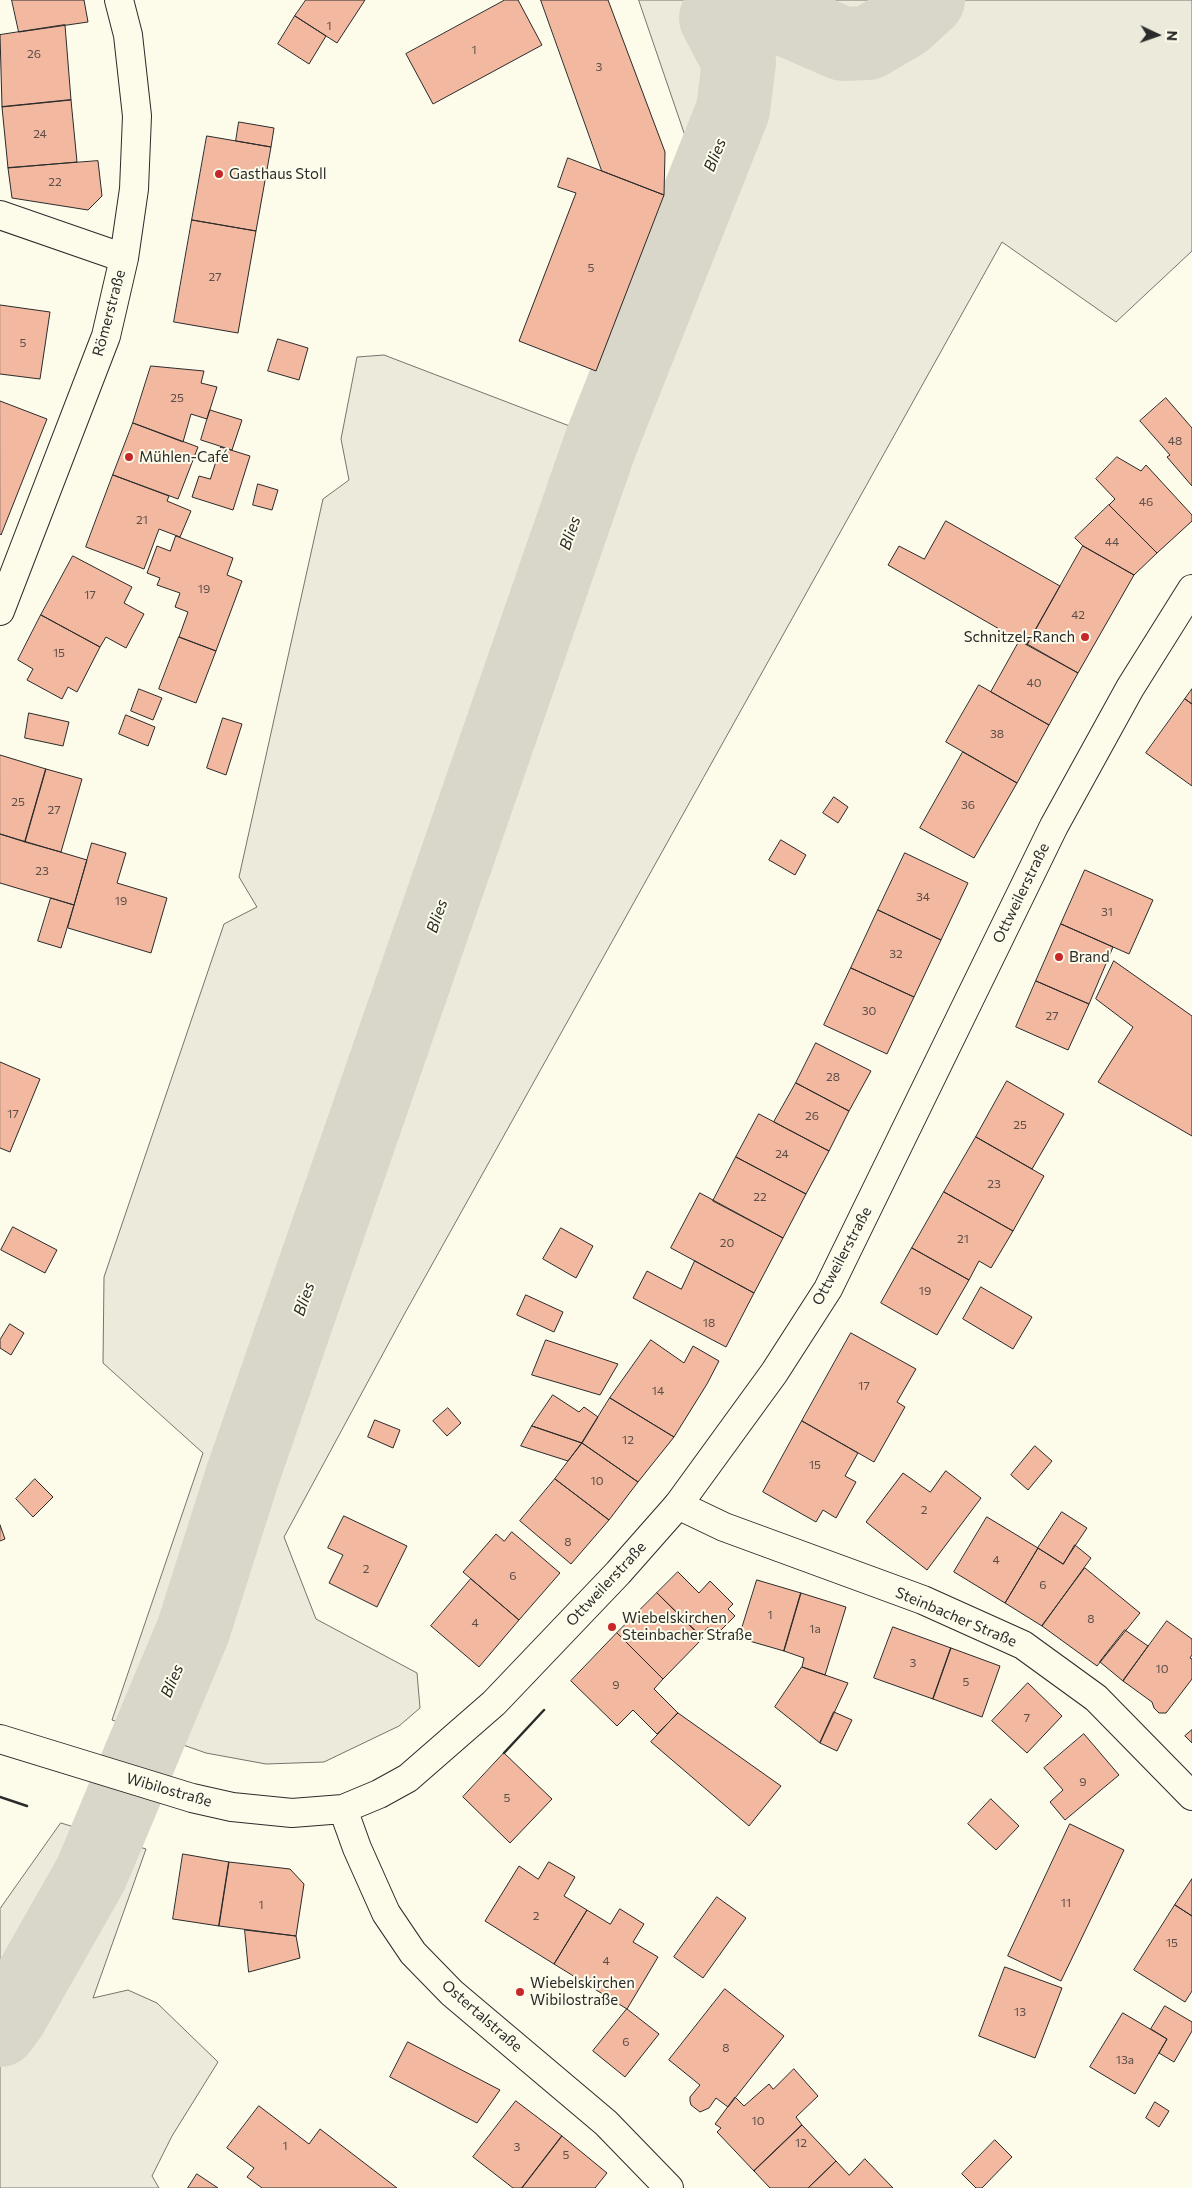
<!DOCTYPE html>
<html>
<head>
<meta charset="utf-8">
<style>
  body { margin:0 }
  #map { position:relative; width:1192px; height:2188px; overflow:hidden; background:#fdfbea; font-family:Commissioner,sans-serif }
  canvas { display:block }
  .north { position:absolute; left:1132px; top:10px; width:50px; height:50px; -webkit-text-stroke:4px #fdfbea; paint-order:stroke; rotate:93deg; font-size:14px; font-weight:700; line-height:20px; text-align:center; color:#2b2b2b }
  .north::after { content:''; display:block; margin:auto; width:18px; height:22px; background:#2b2b2b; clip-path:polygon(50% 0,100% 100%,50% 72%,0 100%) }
</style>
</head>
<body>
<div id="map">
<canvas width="1192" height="2188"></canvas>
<div class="north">N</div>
</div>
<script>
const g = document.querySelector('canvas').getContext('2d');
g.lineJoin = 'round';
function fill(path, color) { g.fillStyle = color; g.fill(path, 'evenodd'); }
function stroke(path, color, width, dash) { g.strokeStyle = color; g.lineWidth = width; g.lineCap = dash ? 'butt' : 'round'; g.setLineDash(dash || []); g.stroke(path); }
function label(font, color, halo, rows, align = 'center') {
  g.font = font + ' Commissioner,sans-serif'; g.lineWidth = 4; g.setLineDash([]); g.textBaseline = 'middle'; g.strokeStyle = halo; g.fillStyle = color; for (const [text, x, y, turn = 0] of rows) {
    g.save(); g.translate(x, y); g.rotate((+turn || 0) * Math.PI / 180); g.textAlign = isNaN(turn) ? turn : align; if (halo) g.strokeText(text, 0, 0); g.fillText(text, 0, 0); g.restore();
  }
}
const green = new Path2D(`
  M 639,0 L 1192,0 L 1192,251 L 1116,322 L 1002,242 L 405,1313 L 284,1537 L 316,1619 L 417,1673 L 420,1708 L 399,1726 L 324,1762 L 266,1764 L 206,1753 L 112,1720 L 203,1453 L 103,1363 L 104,1277 L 224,924 L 257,907 L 239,877 L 323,499 L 349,480 L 341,439 L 357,357 L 384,355 L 580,430 L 691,154 Z
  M 61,1823 L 146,1849 L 93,1998 L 128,1990 L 157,2003 L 218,2062 L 172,2136 L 152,2176 L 159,2188 L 0,2188 L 0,1909 Z`);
fill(green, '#ecebdb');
stroke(green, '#74746e', 1);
stroke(new Path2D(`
  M 0,2030 L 11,2015 L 91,1874 L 193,1631 L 242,1477 L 600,445 L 733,110 L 739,62 L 716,18 L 726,2 L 751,4 L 843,44 L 868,43 L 904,22 L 928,0`), '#d8d7c9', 74);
const building = new Path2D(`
  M 12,0 L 84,0 L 88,22 L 19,32 Z
  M 306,0 L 365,0 L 337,43 L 295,16 Z
  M 505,0 L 518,0 L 542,45 L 433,104 L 406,54 Z
  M 541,0 L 608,0 L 665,152 L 664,195 L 602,171 Z
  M 295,16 L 326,36 L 309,64 L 278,44 Z
  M 65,25 L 71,100 L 2,107 L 0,35 Z
  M 71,100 L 77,162 L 8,168 L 2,107 Z
  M 239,122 L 274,128 L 271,147 L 236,141 Z
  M 207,136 L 271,147 L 256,231 L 192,220 Z
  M 568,158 L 664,195 L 596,371 L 519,341 L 576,193 L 558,187 Z
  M 98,161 L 102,196 L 88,210 L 12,198 L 8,168 Z
  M 192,220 L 256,231 L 238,333 L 174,322 Z
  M 0,305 L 50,312 L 40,379 L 0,374 Z
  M 278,339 L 308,348 L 299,380 L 268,371 Z
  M 151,366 L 204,371 L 201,383 L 217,387 L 207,419 L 191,414 L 183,442 L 133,423 Z
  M 1166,398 L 1192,428 L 1192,486 L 1167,457 L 1170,455 L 1140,421 Z
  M 0,401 L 47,419 L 1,535 L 0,534 Z
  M 210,410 L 242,420 L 232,450 L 201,440 Z
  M 133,423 L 198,447 L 178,499 L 113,475 Z
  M 221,447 L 250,456 L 233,510 L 192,497 L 199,476 L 210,479 Z
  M 1117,457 L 1141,471 L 1146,465 L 1192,515 L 1192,521 L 1157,553 L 1109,505 L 1115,499 L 1096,479 Z
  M 113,475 L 169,496 L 167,501 L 191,511 L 180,537 L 159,529 L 144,569 L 86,547 Z
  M 258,484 L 278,490 L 272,510 L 253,505 Z
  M 1109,505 L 1157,553 L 1134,575 L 1083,546 L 1075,538 Z
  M 946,521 L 1060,586 L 1027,645 L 888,565 L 899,546 L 924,559 Z
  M 176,536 L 233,558 L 227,575 L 242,581 L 216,651 L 179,637 L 188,612 L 175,607 L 180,593 L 157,585 L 160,578 L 147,573 L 157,546 L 170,551 Z
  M 1083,546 L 1134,575 L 1078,673 L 1027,645 Z
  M 73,556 L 132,587 L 124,603 L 144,614 L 126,648 L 106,637 L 100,647 L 41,615 Z
  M 41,615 L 100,647 L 77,692 L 68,687 L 62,699 L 27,680 L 33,669 L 18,660 Z
  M 179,637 L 216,651 L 196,703 L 159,689 Z
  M 1020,640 L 1078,673 L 1049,725 L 991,692 Z
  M 979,685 L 1049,725 L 1017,783 L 946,742 Z
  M 139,689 L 162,698 L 153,720 L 131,711 Z
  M 1192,689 L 1192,704 L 1185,699 Z
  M 1185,699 L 1192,704 L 1192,786 L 1146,753 Z
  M 29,713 L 69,722 L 63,746 L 25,738 Z
  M 126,715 L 155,727 L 148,746 L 119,734 Z
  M 223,718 L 242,724 L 226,775 L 207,768 Z
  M 963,752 L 1017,783 L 974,858 L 920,828 Z
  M 0,755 L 46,769 L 25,842 L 0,834 Z
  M 46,769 L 82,779 L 61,852 L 25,842 Z
  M 834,797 L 848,807 L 838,823 L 823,813 Z
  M 0,834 L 87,860 L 74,905 L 0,883 Z
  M 781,840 L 806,855 L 795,875 L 769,860 Z
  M 92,843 L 126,853 L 117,883 L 167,898 L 151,953 L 68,928 Z
  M 905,853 L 968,883 L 941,940 L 878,910 Z
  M 1085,870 L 1153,900 L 1129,954 L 1061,924 Z
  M 51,898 L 74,905 L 61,948 L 38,941 Z
  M 878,910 L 941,940 L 914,997 L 851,968 Z
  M 1061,924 L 1113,947 L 1089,1004 L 1036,981 Z
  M 1114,961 L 1192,1016 L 1192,1136 L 1098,1082 L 1133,1027 L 1096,999 Z
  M 851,968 L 914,997 L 887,1054 L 824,1025 Z
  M 1036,981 L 1089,1004 L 1068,1050 L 1016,1027 Z
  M 816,1043 L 871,1071 L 849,1111 L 796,1083 Z
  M 0,1062 L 40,1079 L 10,1152 L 0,1148 Z
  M 1007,1081 L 1064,1114 L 1032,1169 L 976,1137 Z
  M 796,1083 L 849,1111 L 829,1151 L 774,1122 Z
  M 759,1114 L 829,1151 L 806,1194 L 736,1157 Z
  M 976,1137 L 1044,1176 L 1013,1231 L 944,1192 Z
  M 736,1157 L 806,1194 L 783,1238 L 713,1201 Z
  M 944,1192 L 1013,1231 L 991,1268 L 979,1261 L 969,1280 L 912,1248 Z
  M 700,1193 L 783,1238 L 754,1293 L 671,1248 Z
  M 13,1227 L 57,1250 L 45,1273 L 1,1250 Z
  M 561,1228 L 593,1246 L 576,1278 L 543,1259 Z
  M 912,1248 L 969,1280 L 937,1335 L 881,1303 Z
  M 695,1261 L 754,1293 L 726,1347 L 633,1298 L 647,1271 L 681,1289 Z
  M 981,1287 L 1032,1317 L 1013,1349 L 963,1319 Z
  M 526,1295 L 563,1312 L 554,1332 L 517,1315 Z
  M 10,1324 L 24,1333 L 11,1355 L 0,1348 L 0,1340 Z
  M 851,1333 L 916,1369 L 897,1402 L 905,1407 L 874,1462 L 802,1421 Z
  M 546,1340 L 618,1364 L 600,1395 L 532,1375 Z
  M 651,1340 L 684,1363 L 693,1346 L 719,1361 L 707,1384 L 674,1437 L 610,1398 Z
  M 553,1395 L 579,1412 L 584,1407 L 598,1417 L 582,1443 L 532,1426 Z
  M 610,1398 L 674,1437 L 638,1482 L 582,1443 Z
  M 448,1408 L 461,1423 L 447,1436 L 433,1421 Z
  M 375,1420 L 400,1430 L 393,1448 L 368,1437 Z
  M 802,1421 L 858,1453 L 845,1476 L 856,1482 L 836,1518 L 823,1510 L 816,1522 L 763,1492 Z
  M 532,1426 L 582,1443 L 568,1461 L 521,1446 Z
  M 582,1443 L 638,1482 L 609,1520 L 555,1479 Z
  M 1035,1446 L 1052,1461 L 1028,1490 L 1011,1475 Z
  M 946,1471 L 981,1498 L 927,1570 L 866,1522 L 903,1473 L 930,1492 Z
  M 35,1479 L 53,1497 L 33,1517 L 16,1499 Z
  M 555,1479 L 609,1520 L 571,1564 L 520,1521 Z
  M 1062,1512 L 1087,1528 L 1063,1564 L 1038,1548 Z
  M 344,1516 L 407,1546 L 377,1607 L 329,1583 L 343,1555 L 328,1548 Z
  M 987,1517 L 1038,1548 L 1005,1603 L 954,1572 Z
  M 0,1525 L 5,1539 L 0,1541 Z
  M 512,1532 L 560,1573 L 519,1620 L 463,1572 L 496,1534 L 504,1541 Z
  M 1075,1545 L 1091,1558 L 1042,1626 L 1005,1603 L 1038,1548 L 1063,1564 Z
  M 1085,1568 L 1140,1613 L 1097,1666 L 1042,1626 Z
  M 678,1572 L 699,1593 L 710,1581 L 733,1604 L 728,1609 L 735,1616 L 716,1635 L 708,1627 L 700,1636 L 657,1593 Z
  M 471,1579 L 519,1620 L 479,1667 L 431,1626 Z
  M 757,1580 L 801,1593 L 784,1651 L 739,1638 Z
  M 657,1593 L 703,1638 L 663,1679 L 617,1633 Z
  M 801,1593 L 846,1607 L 825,1675 L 802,1667 L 804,1658 L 784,1651 Z
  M 1167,1621 L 1192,1639 L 1192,1655 L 1190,1658 L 1192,1659 L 1192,1679 L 1166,1713 L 1159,1713 L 1154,1708 L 1152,1702 L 1123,1681 Z
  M 893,1627 L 951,1648 L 933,1699 L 874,1678 Z
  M 1125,1630 L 1148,1646 L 1123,1681 L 1100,1662 Z
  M 617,1633 L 663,1679 L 654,1689 L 678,1713 L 657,1734 L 633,1710 L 617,1726 L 571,1681 Z
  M 951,1648 L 1000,1666 L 982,1717 L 933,1699 Z
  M 802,1667 L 848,1683 L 820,1743 L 775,1707 Z
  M 1028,1683 L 1062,1716 L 1027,1753 L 992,1721 Z
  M 834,1712 L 852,1720 L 837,1751 L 820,1743 Z
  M 678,1713 L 781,1786 L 749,1826 L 651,1742 Z
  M 1192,1730 L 1192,1743 L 1185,1736 Z
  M 1084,1734 L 1119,1775 L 1065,1820 L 1050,1802 L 1063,1790 L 1044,1768 Z
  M 504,1753 L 552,1799 L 510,1843 L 463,1797 Z
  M 991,1799 L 1019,1826 L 996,1850 L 968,1824 Z
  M 1070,1824 L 1124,1850 L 1061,1981 L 1008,1956 Z
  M 183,1854 L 229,1862 L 219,1926 L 173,1919 Z
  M 229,1862 L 290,1869 L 304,1884 L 296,1936 L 219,1926 Z
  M 549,1862 L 575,1877 L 564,1896 L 587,1910 L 554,1964 L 485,1921 L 519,1866 L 538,1879 Z
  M 1192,1879 L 1192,1916 L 1175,1905 Z
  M 717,1897 L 746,1918 L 703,1978 L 674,1957 Z
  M 1175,1905 L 1192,1916 L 1192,1991 L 1185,2002 L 1134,1970 Z
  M 620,1909 L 644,1924 L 633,1942 L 658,1957 L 627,2009 L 554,1964 L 587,1910 L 610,1924 Z
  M 245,1930 L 296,1936 L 300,1958 L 249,1972 Z
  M 1005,1967 L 1062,1988 L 1035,2058 L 979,2036 Z
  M 725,1989 L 784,2036 L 728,2107 L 716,2098 L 709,2108 L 700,2112 L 691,2105 L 690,2101 L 690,2097 L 700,2085 L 669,2060 Z
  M 1165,2006 L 1192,2022 L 1192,2031 L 1174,2062 L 1159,2053 L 1167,2039 L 1151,2029 Z
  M 627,2009 L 659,2034 L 625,2077 L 593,2051 Z
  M 1123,2013 L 1167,2039 L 1135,2094 L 1090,2067 Z
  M 408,2042 L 500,2090 L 477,2123 L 390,2077 Z
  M 794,2069 L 818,2096 L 796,2117 L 802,2125 L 754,2171 L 717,2132 L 721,2128 L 715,2124 L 735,2097 L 744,2106 L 769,2084 L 773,2089 Z
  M 516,2101 L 562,2136 L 522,2188 L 513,2188 L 473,2157 Z
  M 1155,2102 L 1169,2111 L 1159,2127 L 1146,2118 Z
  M 259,2106 L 309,2144 L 320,2129 L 397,2188 L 262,2188 L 247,2177 L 254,2168 L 227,2148 Z
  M 802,2125 L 836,2161 L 808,2188 L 770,2188 L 754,2171 Z
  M 562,2136 L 607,2173 L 595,2188 L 522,2188 Z
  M 995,2140 L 1012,2157 L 982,2188 L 976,2188 L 962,2174 Z
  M 865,2159 L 893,2188 L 808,2188 L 836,2161 L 849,2175 Z
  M 197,2174 L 218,2188 L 188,2188 Z`);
fill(building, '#f2b8a0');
stroke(building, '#2b2b2b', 1);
const street = new Path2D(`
  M 0,215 L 124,258
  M 0,611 L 106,336 L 124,258 L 134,189 L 137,116 L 128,35 L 119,0
  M 678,1505 L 724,1527 L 923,1600 L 1023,1645 L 1096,1698 L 1192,1796`);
const secondary = new Path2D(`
  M 0,1739 L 192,1798 L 232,1807 L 292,1813 L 343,1809 L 379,1794 L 408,1778 L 494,1703 L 618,1573 L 678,1505 L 774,1373 L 828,1289 L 1054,826 L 1130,688 L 1192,589
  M 343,1809 L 357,1848 L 386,1913 L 413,1953 L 452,1993 L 606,2123 L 669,2188`);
stroke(street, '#2b2b2b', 30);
stroke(secondary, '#2b2b2b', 30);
stroke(street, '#fdfbea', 28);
stroke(secondary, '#fdfbea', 28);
stroke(new Path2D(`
  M 504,1753 L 544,1710
  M 0,1797 L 27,1806`), '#2b2b2b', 2.5);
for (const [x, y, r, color] of [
  [219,174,5,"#c62828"],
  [129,457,5,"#c62828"],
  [1085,637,5,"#c62828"],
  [1059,957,5,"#c62828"],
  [612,1627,5,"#c62828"],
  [520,1992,5,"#c62828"]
]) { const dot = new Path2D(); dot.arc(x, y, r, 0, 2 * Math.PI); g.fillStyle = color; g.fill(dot); stroke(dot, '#fdfbea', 2); }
label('12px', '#5d4e48', null, [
  ["1",329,26],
  ["1",474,50],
  ["26",34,54],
  ["3",599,67],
  ["24",40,134],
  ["22",55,182],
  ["5",591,268],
  ["27",215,277],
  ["5",23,343],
  ["25",177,398],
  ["48",1175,441],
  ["46",1146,502],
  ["21",142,520],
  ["44",1112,542],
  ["19",204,589],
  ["17",90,595],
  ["42",1078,615],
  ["15",59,653],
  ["40",1034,683],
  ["38",997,734],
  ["25",18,802],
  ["36",968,805],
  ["27",54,810],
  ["23",42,871],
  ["34",923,897],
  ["19",121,901],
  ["31",1107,912],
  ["32",896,954],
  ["30",869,1011],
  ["27",1052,1016],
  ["28",833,1077],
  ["17",13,1114],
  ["26",812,1116],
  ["25",1020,1125],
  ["24",782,1154],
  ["23",994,1184],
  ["22",760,1197],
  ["21",963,1239],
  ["20",727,1243],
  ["19",925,1291],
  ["18",709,1323],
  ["17",864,1386],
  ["14",658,1391],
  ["12",628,1440],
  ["15",815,1465],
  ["10",597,1481],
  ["2",924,1510],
  ["8",568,1542],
  ["4",996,1560],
  ["2",366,1569],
  ["6",513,1576],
  ["6",1043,1585],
  ["1",770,1615],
  ["8",1091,1619],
  ["4",475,1623],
  ["1a",815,1629],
  ["3",913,1663],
  ["10",1162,1669],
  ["5",966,1682],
  ["9",616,1685],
  ["7",1027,1718],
  ["9",1083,1782],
  ["5",507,1798],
  ["11",1066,1903],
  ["1",261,1905],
  ["2",536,1916],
  ["15",1172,1943],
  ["4",606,1961],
  ["13",1020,2012],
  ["6",626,2042],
  ["8",726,2048],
  ["13a",1125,2060],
  ["10",758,2121],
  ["12",801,2143],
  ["1",285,2146],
  ["3",517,2147],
  ["5",566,2155]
]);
label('15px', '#2b2b2b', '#fdfbea', [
  ["Gasthaus Stoll",229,174],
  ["Mühlen-Café",139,457],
  ["Schnitzel-Ranch",1075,637,"right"],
  ["Brand",1069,957],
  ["Wiebelskirchen",622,1618],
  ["Steinbacher Straße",622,1635],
  ["Wiebelskirchen",530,1983],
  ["Wibilostraße",530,2000]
], 'left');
label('15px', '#2b2b2b', '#fdfbea', [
  ["Römerstraße",109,313,-75],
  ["Ottweilerstraße",1021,893,-64],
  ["Ottweilerstraße",842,1256,-62],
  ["Ottweilerstraße",606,1584,-47],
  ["Steinbacher Straße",956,1617,23],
  ["Wibilostraße",169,1790,16],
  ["Ostertalstraße",482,2016,41]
]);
label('italic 16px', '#2b2b2b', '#fdfbea', [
  ["Blies",715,155,-68],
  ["Blies",570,533,-71],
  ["Blies",437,916,-71],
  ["Blies",304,1299,-71],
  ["Blies",172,1681,-67]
]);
</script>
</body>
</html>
